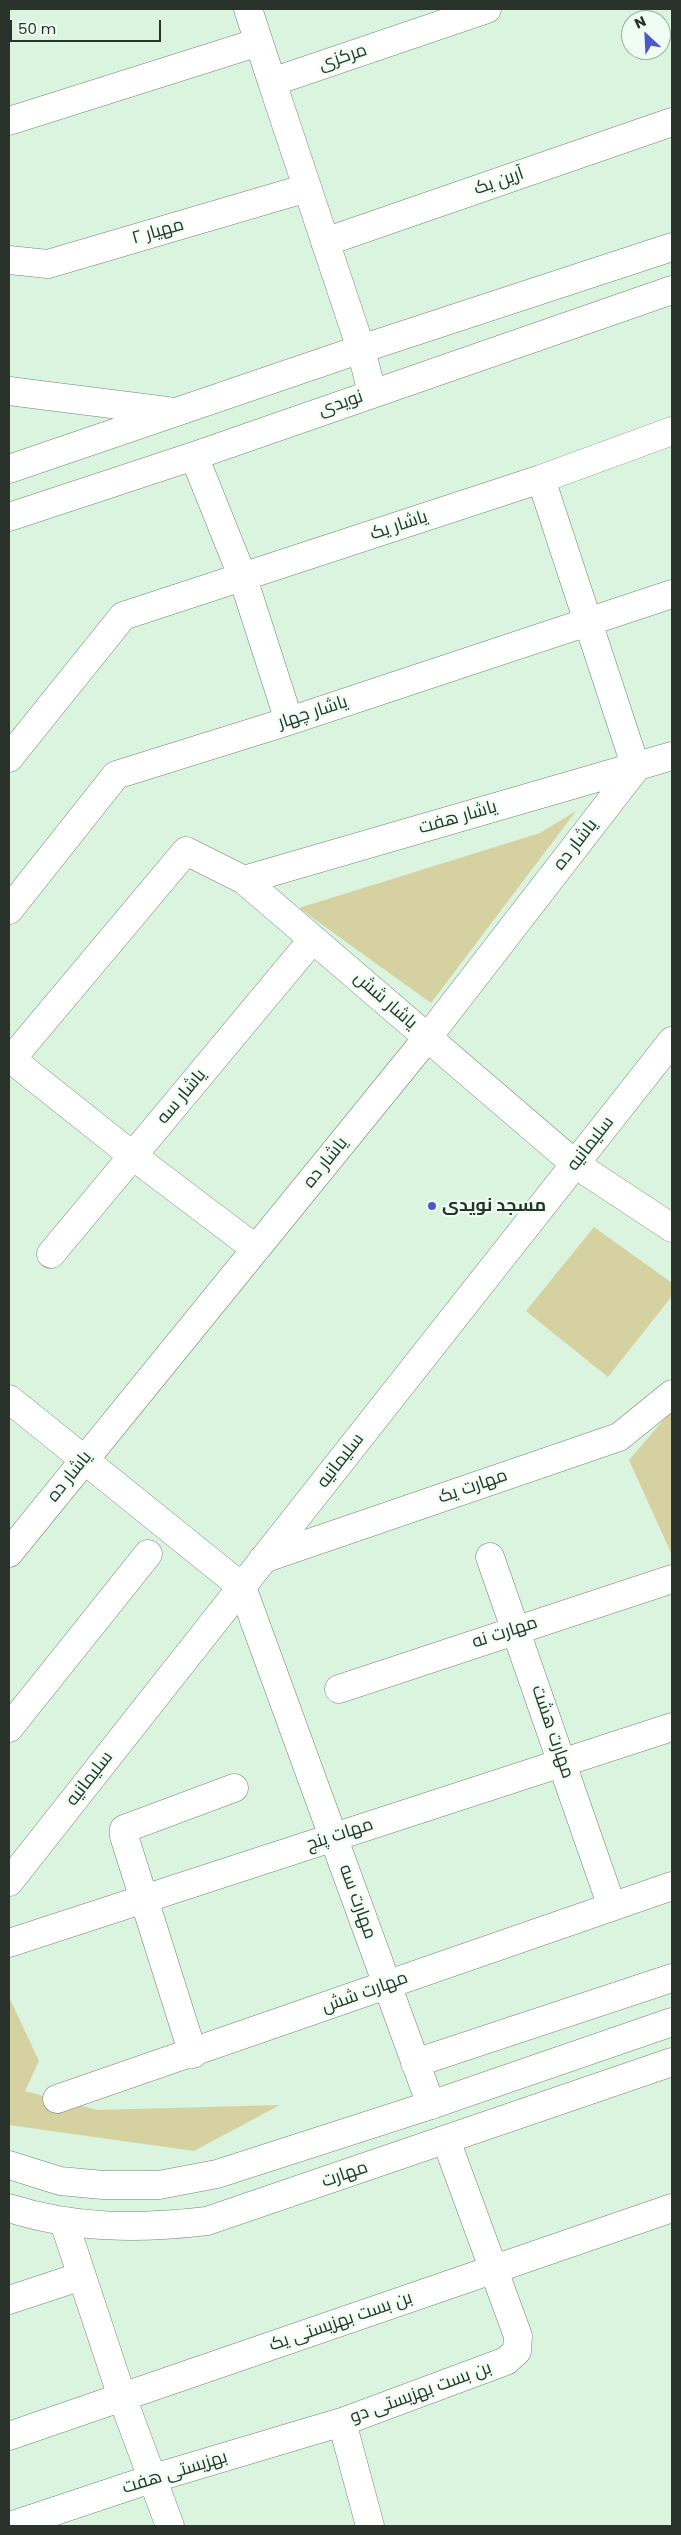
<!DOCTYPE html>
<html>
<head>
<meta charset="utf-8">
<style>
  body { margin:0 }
  #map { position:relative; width:681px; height:2535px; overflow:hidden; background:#daf4df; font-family:Poppins,sans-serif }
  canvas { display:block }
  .frame { position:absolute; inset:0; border:10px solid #29332b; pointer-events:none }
  .north { position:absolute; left:621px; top:10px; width:50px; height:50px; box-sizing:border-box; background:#eefef2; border:1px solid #9fada2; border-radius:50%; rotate:335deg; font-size:14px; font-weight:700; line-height:20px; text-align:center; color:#29332b }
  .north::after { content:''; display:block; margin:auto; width:18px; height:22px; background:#4e57cd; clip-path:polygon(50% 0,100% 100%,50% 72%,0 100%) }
  .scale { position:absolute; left:10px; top:20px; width:151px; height:22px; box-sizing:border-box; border:2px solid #29332b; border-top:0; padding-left:6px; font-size:15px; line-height:18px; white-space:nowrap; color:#29332b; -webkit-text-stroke:4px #eefef2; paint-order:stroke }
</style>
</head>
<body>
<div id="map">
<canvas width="681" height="2535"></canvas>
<div class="frame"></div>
<div class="north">N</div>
<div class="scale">50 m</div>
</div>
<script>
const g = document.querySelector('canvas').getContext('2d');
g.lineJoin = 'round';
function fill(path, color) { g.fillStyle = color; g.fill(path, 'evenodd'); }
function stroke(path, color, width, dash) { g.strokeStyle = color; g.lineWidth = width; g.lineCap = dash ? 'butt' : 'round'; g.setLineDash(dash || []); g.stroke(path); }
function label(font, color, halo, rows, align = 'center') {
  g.font = font + ' Poppins,Cairo,sans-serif'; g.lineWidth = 4.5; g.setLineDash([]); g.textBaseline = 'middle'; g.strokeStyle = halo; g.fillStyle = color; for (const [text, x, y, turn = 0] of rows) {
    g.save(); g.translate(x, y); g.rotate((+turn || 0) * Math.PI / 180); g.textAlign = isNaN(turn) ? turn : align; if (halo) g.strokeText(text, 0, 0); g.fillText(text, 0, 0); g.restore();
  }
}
fill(new Path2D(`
  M 576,811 L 431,1003 L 299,908 L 540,833 Z
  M 594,1227 L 672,1283 L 672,1296 L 608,1377 L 526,1311 Z
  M 672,1410 L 672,1555 L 629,1460 Z
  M 9,1997 L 39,2061 L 25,2091 L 97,2110 L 280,2105 L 194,2151 L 9,2125 Z`), '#d6d1a0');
const minor = new Path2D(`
  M 248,9 L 272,82 L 487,9
  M 272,82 L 361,349 L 372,393
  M 9,121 L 259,42
  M 325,242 L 672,122
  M 9,260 L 48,264 L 307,188
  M 9,391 L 167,411
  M 194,456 L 243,578 L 289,721
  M 9,469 L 361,349 L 672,247
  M 9,517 L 194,456 L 672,290
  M 9,758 L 123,616 L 541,479 L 672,431
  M 244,880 L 672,756
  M 9,910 L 116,775 L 289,721 L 672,594
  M 11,1059 L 133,1156 L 256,1249
  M 9,1062 L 186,851 L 244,880 L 575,1164 L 672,1228
  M 51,1254 L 313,939
  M 9,1399 L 242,1587 L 431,2105
  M 9,1553 L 428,1037 L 636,768 L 541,479
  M 490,1557 L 612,1907
  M 263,1559 L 619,1437 L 672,1394
  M 339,1689 L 672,1579
  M 9,1728 L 148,1554
  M 9,1943 L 672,1727
  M 193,2054 L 124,1836 L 124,1829 L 234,1788
  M 415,2063 L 672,1978
  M 57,2099 L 672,1886
  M 64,2222 L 122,2397 L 170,2526
  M 9,2300 L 82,2276
  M 9,2436 L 672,2208
  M 10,2526 L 151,2479 L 342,2422
  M 370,2526 L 342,2422 L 506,2361 L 517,2351 L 518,2336 L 446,2140`);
const major = new Path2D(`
  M 9,1882 L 672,1041
  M 9,2165 L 60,2181 L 103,2185 L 159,2185 L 217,2174 L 431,2105 L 672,2022
  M 9,2208 C 74,2229 140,2229 207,2221 L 672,2062`);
stroke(minor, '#6e8673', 29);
stroke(major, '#6e8673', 29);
stroke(minor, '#fff', 28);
stroke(major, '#fff', 28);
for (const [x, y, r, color] of [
  [432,1206,5,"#4e57cd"]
]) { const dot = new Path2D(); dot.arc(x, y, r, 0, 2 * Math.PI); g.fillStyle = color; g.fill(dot); stroke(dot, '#eefef2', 2); }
label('18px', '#29332b', '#eefef2', [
  ["مرکزی",343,58,-19],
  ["آرین یک",499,182,-19],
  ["مهیار ۲",158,232,-16],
  ["نویدی",341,404,-19],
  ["یاشار یک",399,526,-18],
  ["یاشار چهار",313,713,-18],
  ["یاشار هفت",458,818,-16],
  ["یاشار ده",576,845,-52],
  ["یاشار شش",385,1001,41],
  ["یاشار سه",182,1097,-50],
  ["سلیمانیه",591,1144,-52],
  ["یاشار ده",326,1163,-51],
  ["سلیمانیه",341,1461,-52],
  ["یاشار ده",70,1477,-51],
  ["مهارت یک",473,1487,-19],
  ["مهارت نه",505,1633,-18],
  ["مهارت هشت",552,1732,71],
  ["سلیمانیه",90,1779,-52],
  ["مهات پنج",340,1835,-18],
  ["مهارت سه",357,1902,70],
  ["مهارت شش",365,1993,-20],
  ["مهارت",345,2175,-19],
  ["بن بست بهزیستی یک",341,2322,-19],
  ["بن بست بهزیستی دو",421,2393,-20],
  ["بهزیستی هفت",175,2473,-17]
]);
label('bold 18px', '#29332b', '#eefef2', [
  ["مسجد نویدی",442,1206]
], 'left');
</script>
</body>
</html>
